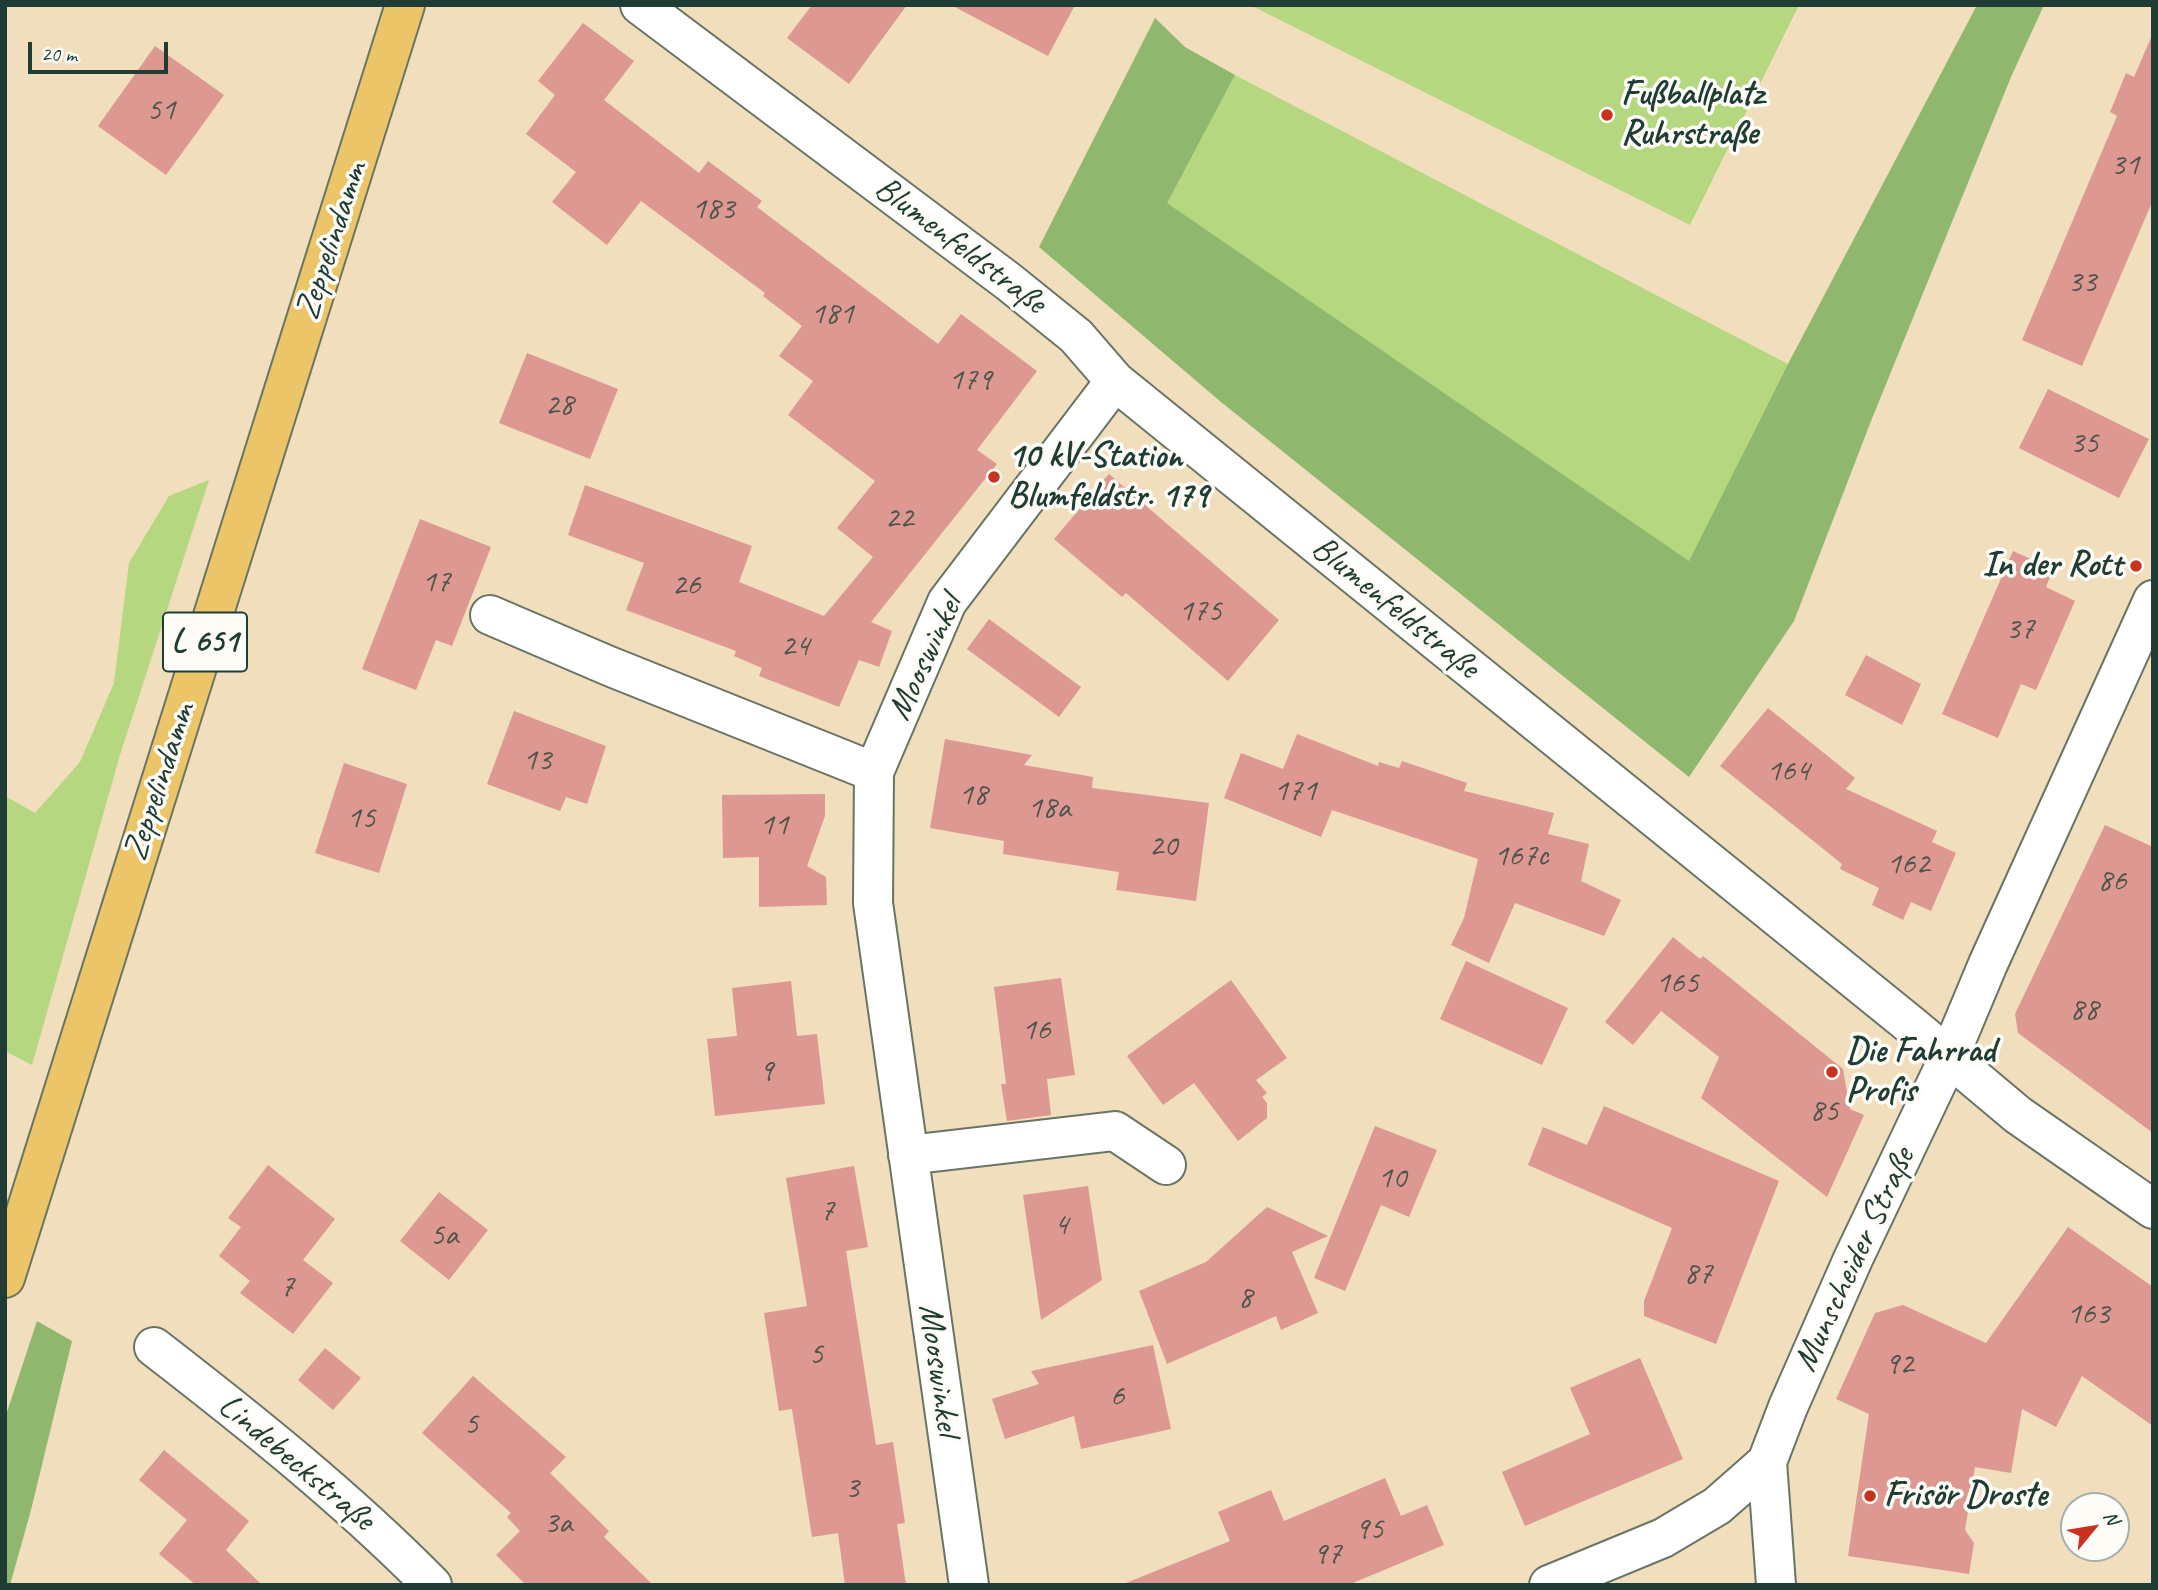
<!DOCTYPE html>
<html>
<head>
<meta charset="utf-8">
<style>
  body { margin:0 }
  #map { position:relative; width:2158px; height:1590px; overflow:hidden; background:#f0debd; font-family:Caveat,sans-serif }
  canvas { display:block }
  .frame { position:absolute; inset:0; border:7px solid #1f3d34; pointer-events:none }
  .north { position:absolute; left:2060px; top:1492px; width:70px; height:70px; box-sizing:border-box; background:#fdfcf7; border:2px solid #a4b0a9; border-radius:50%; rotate:60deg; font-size:19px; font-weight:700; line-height:28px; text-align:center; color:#1f3d34 }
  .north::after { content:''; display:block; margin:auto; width:24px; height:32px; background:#c8321e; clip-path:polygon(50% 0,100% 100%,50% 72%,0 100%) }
  .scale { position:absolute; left:28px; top:42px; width:140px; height:32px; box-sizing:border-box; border:4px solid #1f3d34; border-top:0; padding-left:9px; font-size:21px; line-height:24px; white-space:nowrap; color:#1f3d34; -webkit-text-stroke:5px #fdfcf7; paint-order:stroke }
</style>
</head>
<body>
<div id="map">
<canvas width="2158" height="1590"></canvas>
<div class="frame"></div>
<div class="north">N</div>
<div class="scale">20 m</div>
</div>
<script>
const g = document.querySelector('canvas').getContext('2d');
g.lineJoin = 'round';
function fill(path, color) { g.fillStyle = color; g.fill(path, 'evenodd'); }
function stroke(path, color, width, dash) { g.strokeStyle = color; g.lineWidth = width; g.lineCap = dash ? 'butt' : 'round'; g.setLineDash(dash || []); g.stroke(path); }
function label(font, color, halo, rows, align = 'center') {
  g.font = font + ' Caveat,sans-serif'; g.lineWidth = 7; g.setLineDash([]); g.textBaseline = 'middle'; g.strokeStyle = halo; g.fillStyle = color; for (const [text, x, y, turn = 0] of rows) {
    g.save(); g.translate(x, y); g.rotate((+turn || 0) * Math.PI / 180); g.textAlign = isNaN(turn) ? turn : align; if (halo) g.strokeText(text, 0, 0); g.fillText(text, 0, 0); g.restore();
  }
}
fill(new Path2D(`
  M 1250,5 L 1799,5 L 1690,225 Z
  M 1235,75 L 1788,364 L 1689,562 L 1166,203 Z
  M 209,480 L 120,755 L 32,1065 L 5,1051 L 5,796 L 35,813 L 80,762 L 114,683 L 129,563 L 169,496 Z`), '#b4d780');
fill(new Path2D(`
  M 1977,5 L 2044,5 L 2011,77 L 1871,421 L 1794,621 L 1689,777 L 1221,402 L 1039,247 L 1155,18 L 1185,47 L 1235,75 L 1167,203 L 1689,561 L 1788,364 Z
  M 37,1321 L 72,1341 L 31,1510 L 10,1585 L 5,1585 L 5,1418 Z`), '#8fb86e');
fill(new Path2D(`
  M 812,5 L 907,5 L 849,84 L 787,38 Z
  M 951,5 L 1075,5 L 1048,56 Z
  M 583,23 L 634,61 L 604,100 L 699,173 L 708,161 L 762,201 L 757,207 L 938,344 L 961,314 L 1037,371 L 977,450 L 997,464 L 871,622 L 892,631 L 879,667 L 859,660 L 839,707 L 759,676 L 762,668 L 734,656 L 736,651 L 626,610 L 644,563 L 568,535 L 585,485 L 752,546 L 739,582 L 824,616 L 873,557 L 837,528 L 875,481 L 788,415 L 813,381 L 779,356 L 802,326 L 763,296 L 765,293 L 641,201 L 607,245 L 552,202 L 576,172 L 526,134 L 555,95 L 538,81 Z
  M 2153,33 L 2153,200 L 2082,366 L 2022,340 L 2117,116 L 2110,112 L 2126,73 L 2134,77 Z
  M 155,46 L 224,95 L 166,175 L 98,126 Z
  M 527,353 L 618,389 L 590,459 L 499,423 Z
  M 2048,389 L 2149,439 L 2119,498 L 2019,448 Z
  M 1109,474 L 1279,620 L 1228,681 L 1126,593 L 1122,597 L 1054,539 Z
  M 420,519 L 491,547 L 452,646 L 436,640 L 416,690 L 362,669 Z
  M 2013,551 L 2053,569 L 2046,587 L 2075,601 L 2036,690 L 2021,684 L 1998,738 L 1942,714 Z
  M 989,619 L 1081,687 L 1059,717 L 967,649 Z
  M 1866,655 L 1921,684 L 1902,725 L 1845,695 Z
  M 1768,708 L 1855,778 L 1846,789 L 1937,831 L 1932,842 L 1956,853 L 1931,911 L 1911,902 L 1903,920 L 1872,905 L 1879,888 L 1840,869 L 1842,864 L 1720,766 Z
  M 514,711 L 606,746 L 587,804 L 566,797 L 560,811 L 487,784 Z
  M 1297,734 L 1378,766 L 1379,762 L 1399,768 L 1402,761 L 1467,783 L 1464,791 L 1554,813 L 1548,834 L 1589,844 L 1581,881 L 1621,900 L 1604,936 L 1515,903 L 1489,963 L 1451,945 L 1464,918 L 1478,859 L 1332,810 L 1321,837 L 1224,798 L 1241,753 L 1283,769 Z
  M 945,739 L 1032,755 L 1024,765 L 1093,777 L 1092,788 L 1209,803 L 1196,901 L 1116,890 L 1119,872 L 1003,854 L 1004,841 L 930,828 Z
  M 344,763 L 407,784 L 379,873 L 315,853 Z
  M 825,794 L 825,816 L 807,866 L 826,877 L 827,905 L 759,907 L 759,857 L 723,858 L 722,795 Z
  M 2105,825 L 2153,847 L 2153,1133 L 2018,1033 L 2015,1014 Z
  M 1673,937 L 1700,959 L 1703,956 L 1843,1069 L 1850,1109 L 1864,1115 L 1827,1197 L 1701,1098 L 1719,1057 L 1661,1011 L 1633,1045 L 1605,1022 Z
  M 1466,961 L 1568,1008 L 1542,1065 L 1440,1019 Z
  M 1061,978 L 1075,1075 L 1047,1079 L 1051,1115 L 1007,1121 L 1001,1084 L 1006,1084 L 994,987 Z
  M 1231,980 L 1287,1058 L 1256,1080 L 1267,1093 L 1262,1097 L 1267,1103 L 1267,1118 L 1238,1141 L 1194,1083 L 1163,1105 L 1127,1056 Z
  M 791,981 L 797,1036 L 817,1034 L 825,1104 L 715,1116 L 707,1039 L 737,1036 L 732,988 Z
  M 1604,1106 L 1779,1181 L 1716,1344 L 1644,1316 L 1644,1301 L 1672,1228 L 1528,1165 L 1543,1127 L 1587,1145 Z
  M 1375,1126 L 1437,1150 L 1409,1217 L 1381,1205 L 1345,1291 L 1314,1278 Z
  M 268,1165 L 335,1219 L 303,1260 L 333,1283 L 293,1334 L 240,1293 L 250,1281 L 219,1256 L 241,1227 L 228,1218 Z
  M 854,1166 L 868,1247 L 846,1251 L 876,1445 L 893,1442 L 905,1523 L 897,1524 L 906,1585 L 845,1585 L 838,1533 L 812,1537 L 792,1409 L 779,1411 L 764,1313 L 807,1306 L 786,1178 Z
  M 1088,1186 L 1102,1280 L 1041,1320 L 1023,1195 Z
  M 439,1192 L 488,1230 L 449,1280 L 400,1241 Z
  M 1267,1207 L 1328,1236 L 1292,1252 L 1318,1313 L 1281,1330 L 1276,1316 L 1167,1364 L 1139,1291 L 1206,1262 Z
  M 2068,1227 L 2153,1287 L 2153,1426 L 2082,1376 L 2056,1427 L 2022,1409 L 2011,1473 L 1975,1467 L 1965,1530 L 1974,1543 L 1969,1574 L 1848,1556 L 1869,1414 L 1836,1399 L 1875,1313 L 1903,1305 L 1986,1343 Z
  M 1153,1345 L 1171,1429 L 1081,1449 L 1074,1416 L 1005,1439 L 992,1399 L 1039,1384 L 1031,1371 Z
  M 325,1348 L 361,1378 L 333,1410 L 298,1380 Z
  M 1640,1358 L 1683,1459 L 1525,1526 L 1502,1472 L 1590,1434 L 1570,1388 Z
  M 473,1376 L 566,1457 L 550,1473 L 609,1531 L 604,1537 L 653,1585 L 526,1585 L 496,1555 L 520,1531 L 507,1517 L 511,1513 L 422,1433 Z
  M 164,1450 L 249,1521 L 226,1550 L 262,1585 L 196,1585 L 159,1554 L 187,1520 L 139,1480 Z
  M 1385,1478 L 1401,1516 L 1427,1505 L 1444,1545 L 1348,1585 L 1126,1585 L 1126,1583 L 1230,1541 L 1218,1512 L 1271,1490 L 1284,1521 Z`), '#dc9891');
const minor = new Path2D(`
  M 640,5 L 1009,282 L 1076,336 L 1115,381 L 1912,1026 L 2018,1115 L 2153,1209
  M 490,615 L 609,666 L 874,772
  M 908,1155 L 1115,1131 L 1166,1165
  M 154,1347 C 251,1422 346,1498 432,1585
  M 1767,1462 L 1776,1585
  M 969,1585 L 873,903 L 874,772 L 947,602 L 1115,381
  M 1549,1585 L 1663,1538 L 1717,1506 L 1767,1462 L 1788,1407 L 1853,1259 L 1949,1057 L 1988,964 L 2153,600`);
const major = new Path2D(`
  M 5,1278 L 405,5`);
stroke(minor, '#687564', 42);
stroke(major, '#687564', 42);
stroke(minor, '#fff', 38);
stroke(major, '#ecc569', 38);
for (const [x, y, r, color] of [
  [1607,115,7,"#c8321e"],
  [994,477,7,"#c8321e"],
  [2136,566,7,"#c8321e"],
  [1832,1072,7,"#c8321e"],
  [1870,1496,7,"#c8321e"]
]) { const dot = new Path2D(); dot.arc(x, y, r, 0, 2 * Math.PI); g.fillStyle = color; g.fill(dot); stroke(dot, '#fdfcf7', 2.5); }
label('32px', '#4e544b', null, [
  ["51",161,111],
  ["31",2125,166],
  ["183",713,210],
  ["33",2082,283],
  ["181",832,315],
  ["179",970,381],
  ["28",559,406],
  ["35",2084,444],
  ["22",899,519],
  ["17",436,583],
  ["26",686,586],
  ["175",1200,612],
  ["37",2020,630],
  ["24",795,647],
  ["13",537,761],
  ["164",1788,772],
  ["171",1295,792],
  ["18",973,796],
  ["18a",1049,809],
  ["15",361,819],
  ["11",774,826],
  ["20",1163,847],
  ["167c",1521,857],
  ["162",1908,865],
  ["86",2112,882],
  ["165",1677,984],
  ["88",2084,1011],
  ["16",1036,1031],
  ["9",766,1072],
  ["85",1824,1112],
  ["10",1392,1179],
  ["7",827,1212],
  ["4",1061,1226],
  ["5a",444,1236],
  ["87",1698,1275],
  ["7",287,1288],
  ["8",1245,1299],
  ["163",2088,1315],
  ["5",816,1355],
  ["92",1899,1365],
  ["6",1117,1397],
  ["5",471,1425],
  ["3",852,1489],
  ["3a",558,1524],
  ["95",1369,1530],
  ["97",1327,1555]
]);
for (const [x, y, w] of [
  [205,642,84]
]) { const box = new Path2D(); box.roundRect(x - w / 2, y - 29.5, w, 59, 5); g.fillStyle = '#fdfcf7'; g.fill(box); stroke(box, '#1f3d34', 2); }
label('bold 33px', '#1f3d34', null, [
  ["L 651",205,642]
]);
label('bold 35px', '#1f3d34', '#fdfcf7', [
  ["Fußballplatz",1621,95],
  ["Ruhrstraße",1621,135],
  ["10 kV-Station",1008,457],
  ["Blumfeldstr. 179",1008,497],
  ["In der Rott",2122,566,"right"],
  ["Die Fahrrad",1846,1052],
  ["Profis",1846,1092],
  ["Frisör Droste",1884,1496]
], 'left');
label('35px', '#1f3d34', '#fdfcf7', [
  ["Zeppelindamm",332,241,-72],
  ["Blumenfeldstraße",960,246,37],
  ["Blumenfeldstraße",1395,608,39],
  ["Mooswinkel",926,658,-65],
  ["Zeppelindamm",160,782,-72],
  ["Munscheider Straße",1855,1260,-65],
  ["Mooswinkel",938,1370,82],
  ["Lindebeckstraße",296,1463,40]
]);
</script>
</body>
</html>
